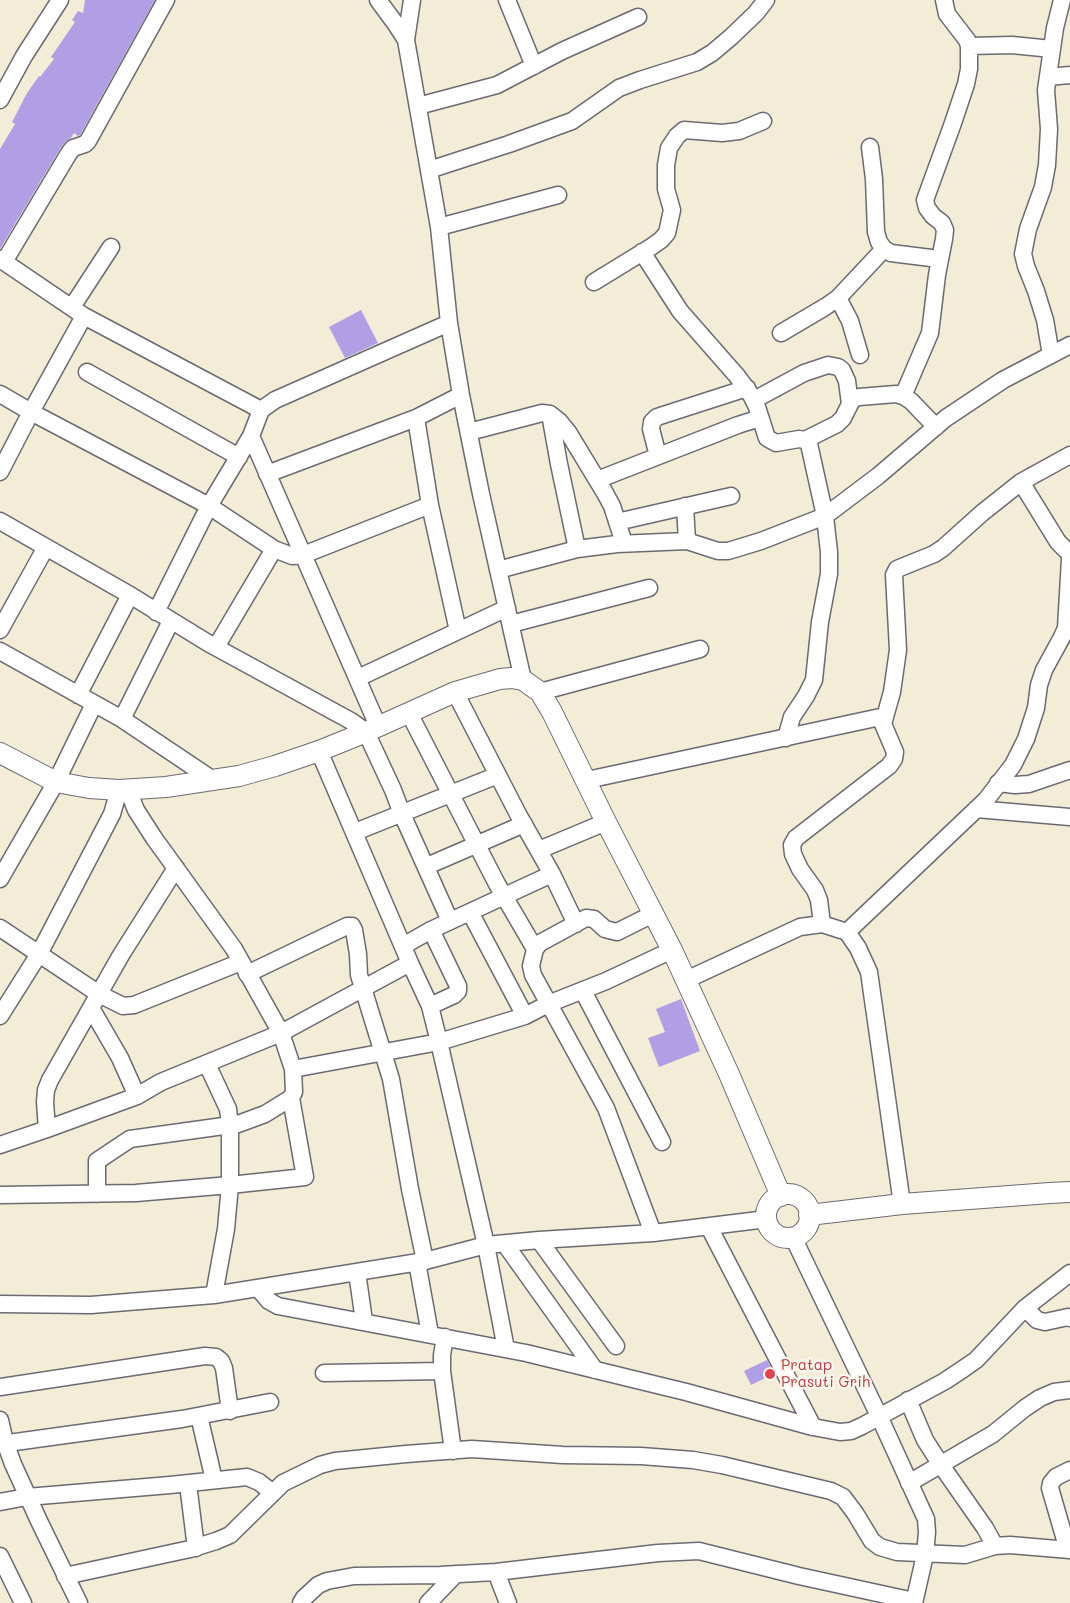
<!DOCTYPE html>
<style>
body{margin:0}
canvas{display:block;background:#f3edd7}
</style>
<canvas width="1070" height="1603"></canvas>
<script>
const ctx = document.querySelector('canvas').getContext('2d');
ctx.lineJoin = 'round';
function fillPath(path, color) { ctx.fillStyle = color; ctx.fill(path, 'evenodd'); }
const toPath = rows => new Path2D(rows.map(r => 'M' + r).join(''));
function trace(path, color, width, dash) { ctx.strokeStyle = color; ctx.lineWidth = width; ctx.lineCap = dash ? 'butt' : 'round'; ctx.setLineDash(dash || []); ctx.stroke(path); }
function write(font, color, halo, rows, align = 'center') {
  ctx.font = font + ' Mali,sans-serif'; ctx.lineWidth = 5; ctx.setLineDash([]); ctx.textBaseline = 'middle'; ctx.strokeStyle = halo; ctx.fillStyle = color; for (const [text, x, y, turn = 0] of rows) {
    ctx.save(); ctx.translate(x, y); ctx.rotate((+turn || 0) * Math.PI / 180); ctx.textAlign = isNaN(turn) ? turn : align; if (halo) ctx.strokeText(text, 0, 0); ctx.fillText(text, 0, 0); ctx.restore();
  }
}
const building = toPath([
 [85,0,155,0,80,135,78,136,74,133,71,138,66,141,61,147,0,249,0,149,15,124,12,122,27,93,39,76,40,77,54,59,51,57,75,22,72,20,78,11,83,13],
 [361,310,378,343,345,358,329,327],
 [681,999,700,1051,659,1067,648,1038,665,1032,656,1009],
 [767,1360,774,1374,751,1385,744,1371]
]);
const minor = toPath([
 [378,0,395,23,406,40],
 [412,0,406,40,439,227,449,323,461,395,481,494,523,680],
 [507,0,534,66],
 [969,46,1012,45,1052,49],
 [1048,77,1070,75],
 [0,100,24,56,60,0],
 [418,106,497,85,562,51,638,17],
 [870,147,874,179,876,232,879,242,884,249,891,253,939,259],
 [429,170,509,144,572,121,619,88,640,80,697,62,712,53,731,37,756,13,766,0],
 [439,227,558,195],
 [642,252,680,311,737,376,751,395,757,407,767,438,776,443,799,439,805,440,809,444,825,516,829,552,829,574,820,622,814,680,806,696,792,717,786,738],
 [0,259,84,316,261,410],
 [4,262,69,153,73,148,85,144,88,141,166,0],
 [594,282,651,247,661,240,667,233,672,210,666,189,666,165,669,148,677,136,684,130,722,133,739,131,763,121],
 [838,298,850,321,860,355],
 [72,307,111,247],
 [781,333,825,307,838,298,884,249],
 [1051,355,1045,320,1036,291,1026,266,1023,254,1028,229,1043,187,1047,165,1049,129,1046,90,1055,28,1062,0],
 [87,372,239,457],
 [0,394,31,412,209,506,274,549,292,556,303,555,430,505],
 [903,396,930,333,937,275,944,239,945,230,942,223,933,216,927,208,925,200,953,123,966,84,969,69,969,46,967,40,947,14,944,0],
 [754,400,804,373,828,365,838,367,842,370,847,381,850,404],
 [550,414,559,464,577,549],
 [416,418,430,505,458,631],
 [469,432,542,413,550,414,559,421,568,432,605,493,612,506,624,543],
 [251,436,378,726],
 [805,440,837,424,843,418,850,404,853,399,859,397,896,394,903,396,911,401,936,427],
 [658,456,651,429,652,422,657,417,747,388],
 [0,472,31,412,84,316],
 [267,474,416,418,461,395],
 [597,480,738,425,760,418],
 [1021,482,1058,542,1070,554],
 [685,506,687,541],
 [0,521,130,595,208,643,351,721,366,732,393,790,402,814,450,921],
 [617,522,731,496],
 [498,570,577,549,617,544,687,541,718,551,728,551,761,541,825,516,878,476,946,418,1003,380,1070,345],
 [156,612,209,506,251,436,261,410,275,400,449,323],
 [511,624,649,588],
 [0,630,46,547],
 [216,647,274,549],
 [0,651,122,719,213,780],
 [358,678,507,608],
 [455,692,519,816,552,874,576,924],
 [540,692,700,649],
 [78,695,130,595],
 [409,713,497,884,535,949],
 [122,719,171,621],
 [587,780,885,716],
 [998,783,1015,785,1029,784,1070,770],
 [976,809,1070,817],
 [355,832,498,775],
 [539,850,606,822],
 [427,866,524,824],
 [0,879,56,782,94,704],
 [470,912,525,1016],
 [822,924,819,900,815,890,800,869,793,854,792,845,796,838,889,766,894,759,895,752,883,724,892,692,898,650,894,575,897,569,934,554,943,548,982,513,1021,482,1070,455],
 [0,928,99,994,123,1006,134,1005,241,962],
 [847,932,986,800,1013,765,1026,739,1036,708,1039,685,1044,670,1062,637,1066,628,1070,559],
 [403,946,431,930,552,874],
 [410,963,430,1006,439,1042,486,1245,506,1349],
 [247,974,347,926,352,926,354,930,358,954,359,975,391,1079,410,1189,425,1261],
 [686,980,800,927,822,924,847,932,858,948,869,972,902,1204],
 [583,991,662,1142],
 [430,1006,454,995,458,991,458,986,431,930],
 [91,1008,120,1058,137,1096],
 [0,1016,39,954,112,814,119,790],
 [207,1064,228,1109,230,1125,230,1185,226,1229,214,1295],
 [293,1069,439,1042,525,1016,548,1004,606,981,672,950],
 [47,1129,45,1102,46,1090,50,1080,121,955,176,868],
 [0,1145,47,1129,137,1096,161,1082,281,1033,410,963,319,751],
 [97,1194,97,1161,130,1139,238,1124,265,1114,291,1098,294,1092,293,1069,281,1033,234,949,154,838,136,810,128,790],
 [0,1195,136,1193,230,1185,305,1177,291,1098],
 [709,1227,813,1427],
 [653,1233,606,1108,533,975,531,966,535,949,540,943,586,918,594,919,605,929,617,932,653,914],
 [793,1237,879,1416,926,1519,927,1532,925,1555,914,1603],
 [539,1240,616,1346],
 [505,1244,595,1370],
 [417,1262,430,1334],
 [357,1272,364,1321],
 [258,1288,269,1301,278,1306,526,1353,686,1392,813,1427,840,1432,851,1431,862,1426,945,1381,963,1369,976,1360,1025,1308,1070,1273],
 [0,1304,91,1305,214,1295,425,1261,486,1245,539,1240,653,1233,767,1219],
 [1025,1308,1037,1320,1045,1322,1068,1317,1070,1318],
 [445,1337,442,1355,442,1371,453,1451],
 [324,1373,442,1371],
 [0,1387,205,1356,216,1357,221,1361,224,1368,230,1411],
 [908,1400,925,1440,941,1465,985,1528,995,1546],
 [199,1416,214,1480],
 [0,1420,5,1442,13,1464,39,1521,79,1603],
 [0,1444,182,1419,270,1402],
 [909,1483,993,1434,1025,1408,1040,1398,1054,1392,1070,1390],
 [188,1484,196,1548],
 [0,1502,27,1497,170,1485,247,1477,259,1482,273,1493],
 [1068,1550,1050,1488,1051,1483,1056,1477,1070,1470],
 [0,1556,23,1603],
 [496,1572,508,1603],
 [65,1576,190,1549,216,1541,230,1535,283,1483,320,1465,335,1461,406,1454,472,1449,563,1455,641,1456,693,1460,722,1465,831,1491,843,1497,855,1513,872,1541,880,1547,897,1552,965,1555,995,1546,1010,1545,1070,1550],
 [301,1603,304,1598,318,1585,327,1581,354,1576,440,1575,496,1572,658,1553,699,1551,799,1576,914,1601],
 [428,1603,456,1574]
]);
const major = toPath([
 [0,753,56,782,89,788,119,790,166,787,239,776,275,766,319,751,366,732,455,692,500,679,511,678,523,680,540,692,552,712,606,822,672,950,729,1074,781,1196],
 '766 1216a22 22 0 1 1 44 0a22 22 0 1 1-44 0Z',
 [809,1215,902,1204,1050,1193,1070,1192]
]);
const markers = [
 [770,1374,6,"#e0444e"]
];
const healthNames = [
 ["Pratap",781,1365],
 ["Prasuti Grih",781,1382]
];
fillPath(building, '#b09fe5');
trace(minor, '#6b6972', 19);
trace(major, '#6b6972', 22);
trace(minor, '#fff', 16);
trace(major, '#fff', 20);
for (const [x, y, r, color] of markers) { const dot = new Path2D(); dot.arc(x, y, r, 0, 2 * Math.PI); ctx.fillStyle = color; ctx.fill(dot); trace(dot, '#fbf7ec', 2); }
write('15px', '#be3a42', '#fbf7ec', healthNames, 'left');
</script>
